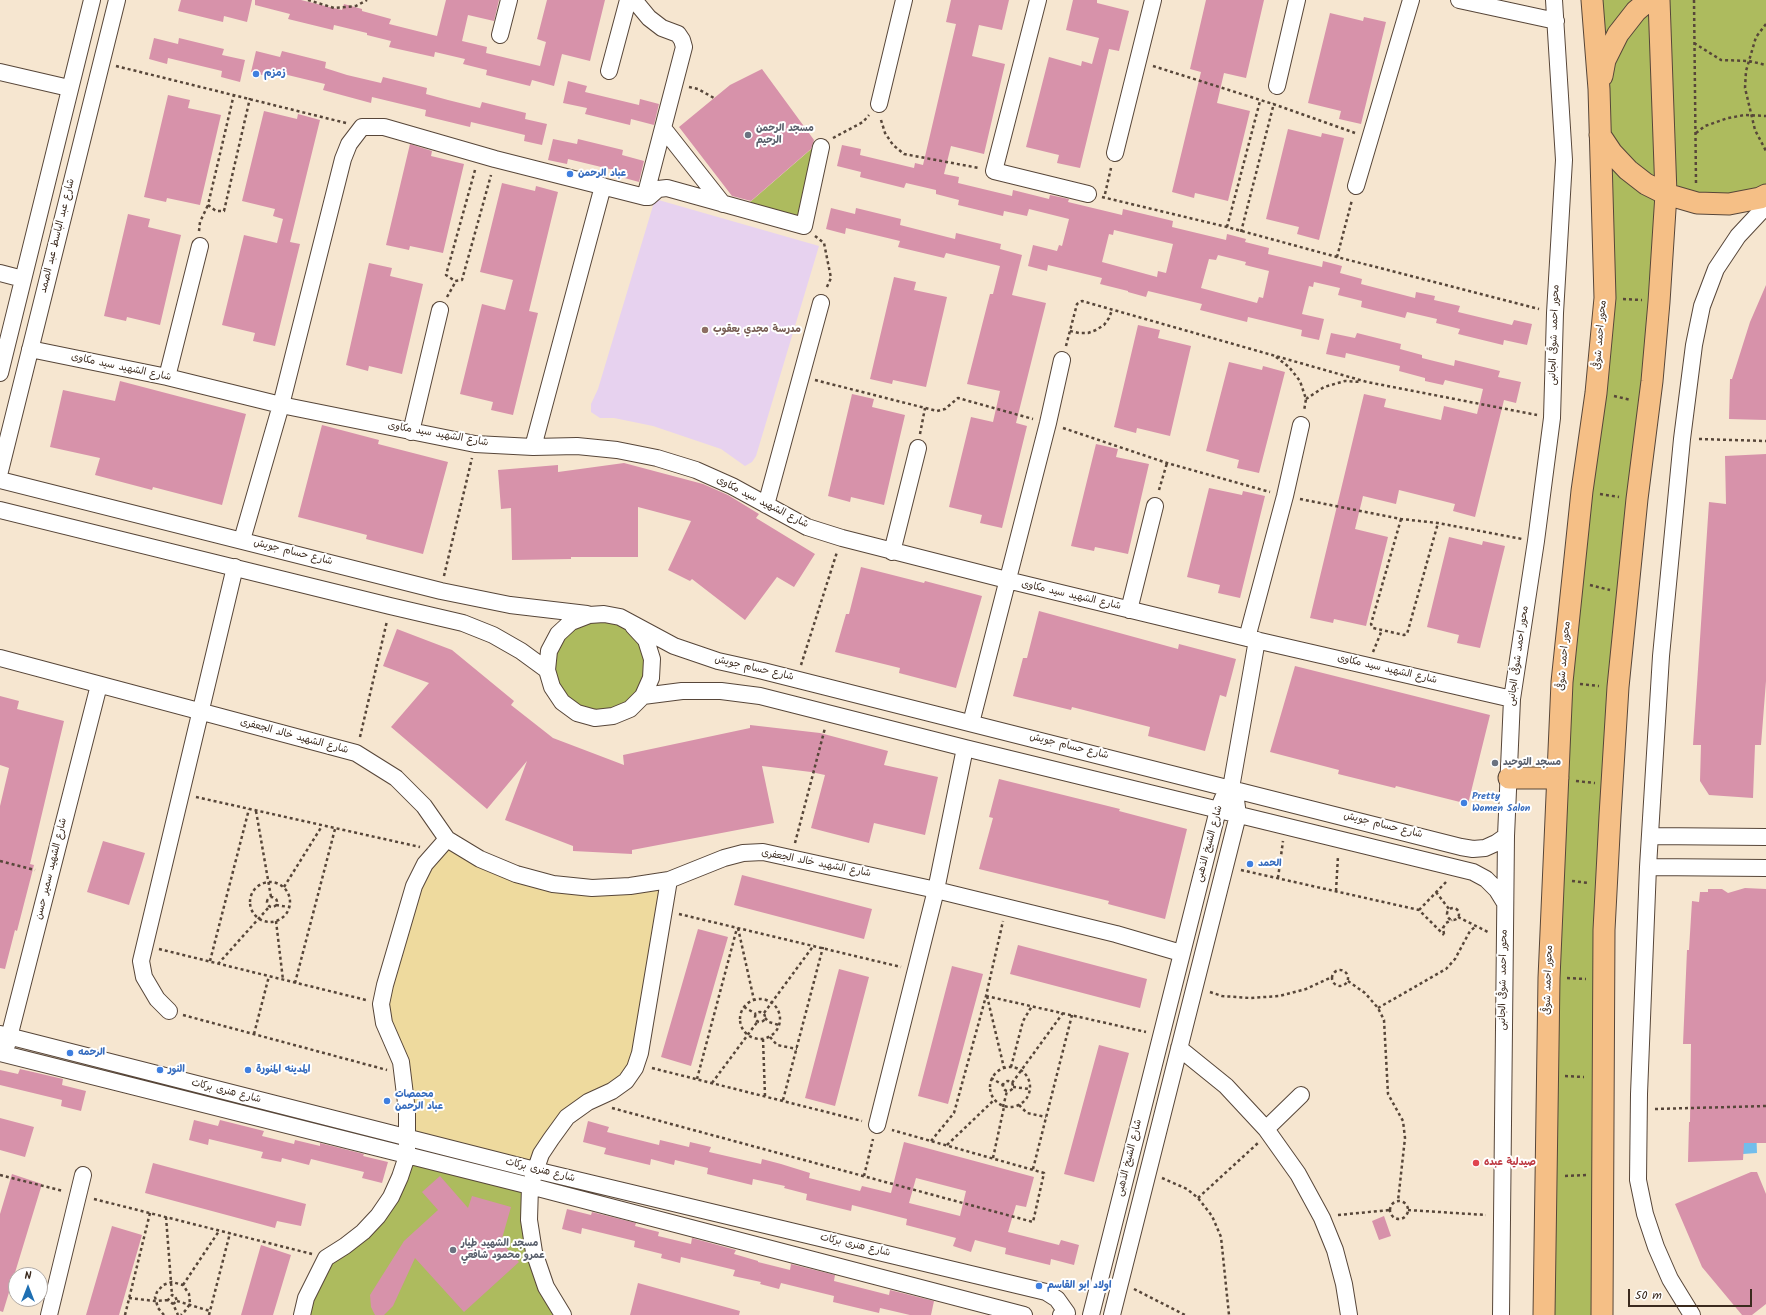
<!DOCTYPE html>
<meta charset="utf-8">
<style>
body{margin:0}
#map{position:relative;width:1766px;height:1315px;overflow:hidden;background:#f6e6d0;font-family:Kalam,sans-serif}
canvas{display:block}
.north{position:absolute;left:8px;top:1267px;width:40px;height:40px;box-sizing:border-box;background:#fff;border:1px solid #b1aaa5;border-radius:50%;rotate:0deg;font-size:11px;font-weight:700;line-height:16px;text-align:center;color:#3b2a1e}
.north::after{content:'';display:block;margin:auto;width:14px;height:18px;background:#1f6fb2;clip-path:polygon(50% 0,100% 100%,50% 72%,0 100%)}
.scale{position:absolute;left:1628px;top:1289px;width:124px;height:18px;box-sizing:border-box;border:2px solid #3b2a1e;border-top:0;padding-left:5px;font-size:12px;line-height:14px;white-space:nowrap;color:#3b2a1e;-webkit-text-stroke:3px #fff;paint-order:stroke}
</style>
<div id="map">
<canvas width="1766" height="1315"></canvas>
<div class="north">N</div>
<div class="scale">50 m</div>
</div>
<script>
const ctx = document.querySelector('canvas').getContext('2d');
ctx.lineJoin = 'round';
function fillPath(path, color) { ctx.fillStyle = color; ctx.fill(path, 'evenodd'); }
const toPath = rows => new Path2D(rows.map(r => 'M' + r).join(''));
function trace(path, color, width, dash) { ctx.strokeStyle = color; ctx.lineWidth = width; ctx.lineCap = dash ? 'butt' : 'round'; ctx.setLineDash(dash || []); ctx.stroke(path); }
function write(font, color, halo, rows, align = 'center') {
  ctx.font = font + ' Kalam,"Playpen Sans Arabic",sans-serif'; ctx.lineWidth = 4; ctx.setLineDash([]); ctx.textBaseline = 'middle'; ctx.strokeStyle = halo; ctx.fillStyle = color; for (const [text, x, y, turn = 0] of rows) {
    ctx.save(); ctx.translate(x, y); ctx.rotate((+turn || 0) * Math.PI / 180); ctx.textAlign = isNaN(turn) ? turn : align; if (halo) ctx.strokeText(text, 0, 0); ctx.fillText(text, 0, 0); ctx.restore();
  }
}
const built = toPath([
 [655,199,819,246,756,456,752,462,745,466,721,449,653,426,614,418,600,418,591,412,591,404,598,389]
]);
const green = toPath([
 [1592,0,1766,0,1766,195,1666,194,1621,653,1602,1315,1544,1315,1558,778,1596,393],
 [817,144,804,226,742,209],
 [589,615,633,626,651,678,613,716,562,702,549,651],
 [407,1156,530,1186,529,1220,563,1315,302,1315,326,1258,363,1232]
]);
const sand = toPath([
 [447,839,553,884,669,880,635,1068,588,1102,535,1170,408,1138,407,1111,384,1023,414,886]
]);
const water = toPath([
 [1756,1125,1757,1153,1743,1154,1742,1126]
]);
const building = toPath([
 [181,0,252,0,247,22,224,16,223,22,178,11],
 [255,0,301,0,342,10,344,4,362,9,362,11,391,19,389,24,437,36,446,0,499,0,494,21,468,15,462,41,487,47,486,53,540,66,546,42,537,39,547,0,605,0,590,61,562,54,554,86,532,80,530,86,486,75,487,70,463,64,465,59,435,52,434,57,389,47,391,41,367,35,367,33,334,25,333,30,288,19,290,14,255,5],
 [951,0,1009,0,1002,30,979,25,972,56,1005,64,984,154,951,146,944,174,959,177,958,183,1012,196,1013,190,1049,199,1050,195,1069,199,1068,202,1122,215,1123,209,1173,221,1172,227,1226,240,1227,234,1246,239,1245,242,1269,248,1268,254,1322,267,1323,261,1342,266,1340,273,1362,279,1361,284,1415,298,1416,292,1435,296,1434,300,1460,306,1458,312,1512,325,1514,320,1532,324,1527,345,1504,340,1503,345,1458,334,1460,329,1436,323,1437,319,1407,312,1405,318,1361,307,1362,301,1338,295,1340,288,1314,282,1313,287,1309,286,1302,314,1324,319,1319,340,1301,336,1302,330,1248,317,1247,322,1200,310,1202,304,1148,291,1146,297,1128,292,1128,291,1100,284,1102,278,1048,265,1047,271,1028,266,1033,245,1057,251,1059,245,1062,246,1069,219,1029,209,1027,216,1004,211,1003,216,958,205,959,200,936,194,936,190,906,183,904,188,860,177,861,172,837,166,842,145,861,149,860,155,914,168,915,163,923,165,956,24,946,22],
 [1114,230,1173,244,1166,273,1158,271,1157,277,1102,262,1109,234,1113,235],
 [1218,255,1246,262,1245,265,1269,271,1263,298,1259,297,1257,303,1201,288,1209,259,1216,260],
 [1073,0,1097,0,1097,3,1129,11,1119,51,1109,49,1080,168,1057,163,1059,155,1026,147,1049,57,1081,66,1082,61,1092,64,1099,38,1066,30],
 [1206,0,1264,0,1246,78,1224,73,1217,103,1250,111,1228,201,1195,193,1194,198,1172,192,1201,72,1190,69],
 [1330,13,1363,21,1364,17,1386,22,1361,124,1339,119,1341,111,1308,103],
 [154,38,178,44,179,38,224,49,222,55,245,60,240,82,221,77,222,71,168,58,167,64,149,59],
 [256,51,280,57,282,51,326,62,325,68,347,75,381,83,383,77,427,88,426,94,448,100,480,108,482,102,526,113,525,119,547,124,542,145,524,141,525,135,471,122,470,127,425,116,426,110,372,97,371,103,323,90,325,84,271,71,270,77,251,72],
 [762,69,814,140,811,149,751,201,732,196,679,127,730,85],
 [568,81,587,86,585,92,639,105,640,99,659,104,654,125,631,119,630,125,585,114,587,108,563,103],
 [168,95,190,100,188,108,221,115,200,205,167,198,166,202,144,197],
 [264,111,297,119,298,114,320,120,290,242,300,244,275,346,253,341,255,333,222,325,244,235,277,243,283,219,273,216,275,209,242,201],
 [1288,129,1321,137,1322,133,1344,138,1319,240,1297,234,1299,227,1266,219],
 [553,139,577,144,578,139,623,150,622,155,644,161,639,182,621,177,622,172,568,159,567,164,548,160],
 [410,144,432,151,431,156,464,164,443,253,410,246,409,250,386,245],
 [502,183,535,191,536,186,558,192,529,311,538,313,513,415,491,410,493,402,460,394,482,304,505,310,513,280,480,272],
 [831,208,855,214,856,208,901,219,900,225,955,239,956,233,1001,244,1000,249,1022,255,1012,295,1046,303,1016,423,1027,426,1002,528,980,523,982,515,949,507,971,417,993,422,1000,391,967,384,990,294,993,294,1000,266,946,253,944,258,898,247,900,241,846,228,845,234,826,229],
 [128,214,150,219,148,227,181,235,160,325,127,317,126,321,104,316],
 [369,263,392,268,390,276,423,284,402,374,369,366,368,371,346,365],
 [894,277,916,282,914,290,947,297,926,387,893,380,892,384,870,379],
 [1766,285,1766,420,1729,419,1730,379,1732,379,1750,322],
 [1138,325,1160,330,1158,338,1191,346,1170,436,1137,428,1136,433,1114,427],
 [1331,333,1355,338,1357,333,1401,344,1400,349,1422,355,1422,358,1454,366,1455,360,1500,371,1498,377,1521,382,1516,403,1504,400,1475,517,1453,511,1455,504,1399,490,1396,504,1363,496,1355,529,1388,537,1366,626,1334,619,1333,623,1310,618,1364,394,1386,399,1384,407,1441,420,1444,406,1477,414,1483,389,1445,380,1443,385,1425,381,1425,378,1399,371,1400,366,1346,353,1345,358,1326,354],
 [1229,362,1262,370,1263,366,1285,372,1259,473,1237,468,1239,460,1206,451],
 [120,381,246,414,222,505,153,487,152,490,95,475,100,458,50,447,63,390,115,401],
 [852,394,874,399,872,407,905,415,884,505,851,497,850,502,828,496],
 [322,425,379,440,378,444,448,462,423,554,366,539,367,535,298,517],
 [1096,444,1118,449,1116,457,1149,464,1128,554,1095,547,1094,551,1071,546],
 [1766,454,1766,681,1761,745,1755,745,1753,798,1709,795,1700,781,1701,745,1693,745,1709,502,1726,504,1725,456],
 [624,463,703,484,728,495,759,514,756,518,815,554,794,587,777,577,745,620,692,579,690,581,668,570,691,521,638,507,638,557,571,557,571,559,512,560,511,508,501,509,498,470,558,465,558,472],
 [1209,488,1242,495,1243,491,1265,496,1240,598,1218,593,1220,585,1187,577],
 [1449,537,1482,545,1483,541,1505,546,1480,648,1457,643,1459,635,1427,627],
 [861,567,924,583,925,581,982,596,956,688,899,673,900,668,835,652,846,614,849,614],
 [1039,611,1178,649,1179,644,1236,659,1226,697,1220,695,1205,751,1148,736,1150,727,1072,707,1071,710,1013,696,1023,658,1027,658],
 [397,629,452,650,514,701,511,705,553,738,624,765,623,755,750,728,750,725,820,733,888,751,884,765,938,777,925,835,874,823,869,843,811,828,825,775,811,772,762,766,774,823,632,850,632,854,573,851,573,846,505,820,527,761,487,809,391,727,429,683,383,666],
 [1295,666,1490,715,1468,804,1396,786,1395,788,1338,774,1339,770,1270,752],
 [0,696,19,701,17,709,64,721,30,864,34,865,17,931,15,930,5,969,0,968,0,806,9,768,0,765],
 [999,779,1120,809,1119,811,1187,829,1165,919,1108,904,1109,901,979,869,993,818,989,817],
 [103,841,145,853,129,905,87,892],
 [742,875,872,909,864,939,734,905],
 [1745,888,1766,889,1766,1143,1744,1143,1743,1160,1688,1162,1689,1122,1690,1122,1691,1044,1683,1044,1687,950,1689,950,1692,901,1699,902,1700,892,1708,892,1708,889,1722,889,1728,893],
 [698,929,728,937,691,1066,661,1057],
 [1018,945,1147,979,1140,1008,1010,974],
 [952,966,983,974,948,1104,918,1096],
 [839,969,869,977,835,1106,805,1098],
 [1099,1045,1129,1053,1094,1182,1064,1174],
 [20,1069,63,1079,62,1085,86,1091,81,1111,61,1106,62,1100,0,1085,0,1070,18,1074],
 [0,1118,34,1127,25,1157,0,1150],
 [194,1120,218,1126,220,1120,264,1131,262,1136,294,1144,295,1140,320,1146,320,1143,364,1154,363,1156,388,1162,382,1183,362,1178,364,1172,311,1159,309,1165,282,1158,281,1162,261,1158,263,1152,209,1139,208,1145,189,1140],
 [588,1121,609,1127,607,1132,659,1145,660,1140,689,1147,690,1142,711,1147,709,1152,761,1164,762,1159,781,1164,810,1173,809,1178,860,1191,862,1186,891,1193,904,1142,1034,1177,1026,1207,1016,1205,1008,1232,1059,1245,1061,1240,1079,1245,1074,1265,1051,1259,1050,1265,1005,1254,1006,1248,975,1240,971,1252,953,1246,956,1238,906,1225,907,1219,852,1205,851,1211,806,1200,807,1194,784,1188,785,1186,753,1179,752,1185,707,1174,708,1168,675,1160,674,1165,651,1159,650,1165,604,1154,606,1148,583,1142],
 [916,1178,966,1191,960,1216,909,1203],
 [153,1163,306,1204,301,1226,277,1221,275,1228,145,1193],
 [1751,1172,1757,1172,1766,1194,1766,1304,1752,1315,1742,1315,1702,1267,1675,1204],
 [12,1174,42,1184,3,1312,0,1311,0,1214],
 [440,1176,468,1208,472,1196,511,1207,501,1242,519,1262,464,1312,415,1258,393,1306,384,1315,375,1315,371,1307,370,1295,404,1241,438,1210,422,1192],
 [567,1209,591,1215,592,1212,636,1223,635,1226,659,1232,658,1236,691,1244,692,1238,736,1250,734,1254,758,1261,758,1262,790,1270,791,1264,835,1275,834,1281,889,1295,890,1290,934,1301,931,1315,910,1315,880,1308,879,1313,833,1302,834,1296,781,1283,779,1289,760,1284,761,1282,733,1276,735,1270,681,1257,680,1263,661,1258,662,1254,634,1247,635,1241,582,1228,581,1234,562,1229],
 [1384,1216,1391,1236,1379,1240,1372,1221],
 [112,1226,142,1235,119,1315,86,1315],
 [261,1245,291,1255,273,1315,241,1315],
 [638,1283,740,1311,739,1315,630,1315]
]);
const path = toPath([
 [308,0,334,8,356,6,367,0],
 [1694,0,1696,183],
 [1766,24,1756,37,1746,71,1745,88,1755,130,1766,151],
 [1694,43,1721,60,1749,61,1766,65],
 [116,66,346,123],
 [1153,66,1273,104,1355,133],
 [689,87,698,89,714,98],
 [234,94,208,205,216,211,224,211,250,98],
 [881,120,885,133,893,145,904,154,979,168],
 [1696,133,1705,126,1728,118,1745,115,1766,116],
 [833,138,863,122,869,115],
 [475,170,446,275,455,281,462,280,491,175],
 [1105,194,1111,168],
 [1102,197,1227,227,1337,257,1539,309],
 [1227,227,1260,101],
 [199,231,200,222,208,205],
 [1241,232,1274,103],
 [815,236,824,243,831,278,826,289],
 [1337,257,1352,200],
 [447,297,456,281],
 [1623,299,1642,300],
 [1070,331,1079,333,1088,333,1096,330,1104,325,1109,318,1112,310],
 [1066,346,1077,304,1082,301,1367,382,1537,415],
 [1276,357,1289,367,1300,381,1306,399,1304,411],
 [815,380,937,411,945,409,958,398,1033,419],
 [1614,396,1631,400],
 [1306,399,1324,387,1345,381,1361,382],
 [1063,428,1167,463,1270,492],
 [920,434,925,408],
 [1699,439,1766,441],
 [1159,490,1167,463],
 [1600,494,1619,497],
 [1300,499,1401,519,1438,523,1522,539],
 [1401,519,1371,624,1373,628,1404,635,1407,634,1438,523],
 [444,576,472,458],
 [1590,585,1610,590],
 [1373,652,1382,630],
 [801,665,837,552],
 [1580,684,1599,686],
 [360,737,387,621],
 [1576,781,1595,783],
 [196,797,420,847],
 [256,811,271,897],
 [795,843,825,728],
 [0,861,35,870],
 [1241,870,1419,910,1444,935],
 [1278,878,1283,841],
 [1572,881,1589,883],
 '250 902a20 20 0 1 1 40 0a20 20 0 1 1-40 0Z',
 [284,887,322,826],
 [1336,891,1338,856],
 [1436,892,1449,909],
 '267 902a5 5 0 1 1 10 0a5 5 0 1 1-10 0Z',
 [276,905,289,907],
 '1447 914a6 6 0 1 1 12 0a6 6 0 1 1-12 0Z',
 [1419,910,1446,882],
 [679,914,901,967],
 [1458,917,1490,933],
 [276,921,283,980],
 [738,928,754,1000],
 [1444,934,1443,928,1446,923,1452,920],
 [159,949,366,1000],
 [210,961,249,809],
 [218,964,269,907],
 '1332 978a8 8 0 1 1 16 0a8 8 0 1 1-16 0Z',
 [1567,978,1586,979],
 [1348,981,1365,993,1378,1008,1384,1020,1388,1094,1403,1121,1405,1138,1398,1201],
 [295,983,335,829],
 [1210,992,1222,996,1250,998,1279,996,1306,989,1332,977],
 [986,996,1146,1032],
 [987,996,1004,1068],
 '740 1019a20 20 0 1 1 40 0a20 20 0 1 1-40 0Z',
 [744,1007,756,1014],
 [1378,1008,1446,969,1455,959,1470,931,1475,927],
 '755 1017a5 5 0 1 1 10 0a5 5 0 1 1-10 0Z',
 [764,1013,814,945],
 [183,1015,387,1070],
 [765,1018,769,1022,779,1025],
 [254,1034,269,976],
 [770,1037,777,1045,797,1049],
 [763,1039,765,1096],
 '990 1087a20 20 0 1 1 40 0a20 20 0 1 1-40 0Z',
 [1011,1067,1023,1021,1032,1006],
 [652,1068,862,1121],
 [1565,1076,1584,1077],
 [991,1078,1003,1085],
 [697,1079,737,928],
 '1003 1086a5 5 0 1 1 10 0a5 5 0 1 1-10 0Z',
 [712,1083,758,1021],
 [1012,1083,1063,1013],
 [1013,1087,1030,1089],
 [783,1100,823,947],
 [1019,1105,1027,1113,1046,1117],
 [1003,1107,1007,1091],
 [612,1108,1033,1222,1044,1173,892,1130],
 [1655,1109,1766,1106],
 [931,1141,954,1113,986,996,1003,921],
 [947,1145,994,1100],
 [993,1158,1004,1107],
 [1033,1169,1072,1015],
 [0,1175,63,1191],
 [864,1176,873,1139],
 [1565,1176,1586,1175],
 [1162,1178,1187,1189,1198,1198,1212,1216,1221,1237,1229,1315],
 [1198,1198,1258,1143],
 [94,1199,312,1254],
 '1390 1210a9 9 0 1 1 18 0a9 9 0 1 1-18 0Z',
 [1408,1210,1486,1215],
 [1338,1215,1390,1210],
 [166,1217,172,1295],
 [183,1285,219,1231],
 [1134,1289,1185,1315],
 [129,1298,155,1301,168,1300],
 [177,1301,210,1311],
 [173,1304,177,1301,175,1296,172,1295,168,1300,173,1304,178,1315],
 [125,1315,150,1213],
 [164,1315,158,1308,155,1297,157,1292,163,1285,172,1282,183,1285,189,1294,190,1304,185,1311,181,1315],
 [209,1315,230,1233]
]);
const minor = toPath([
 [634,0,649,18,662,28,678,34,682,40,684,47,645,197],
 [1038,0,994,171,1088,194],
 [1459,0,1556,21],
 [500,35,509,0],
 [609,71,628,0],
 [0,72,69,88],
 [1277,86,1297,0],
 [879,104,904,0],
 [663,128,723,204],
 [1115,153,1153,0],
 [1356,186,1411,0],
 [0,273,23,279],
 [30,349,167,377,281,405,475,444,533,447,577,446,617,450,657,458,696,470,732,486,807,527,842,538,1007,580,1247,638,1512,699],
 [0,373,92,0],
 [167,377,200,246],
 [411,432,440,310],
 [533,447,603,186],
 [0,471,117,0],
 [0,480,441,591,510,605,587,614],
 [766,505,821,303],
 [0,510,390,606,463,623,493,635,521,651,547,670],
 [242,540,281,405,343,159,349,144,362,127,384,127,495,159,645,197,649,197,658,189,667,188,804,226,821,147],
 [892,552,918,448],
 [1129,610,1155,506],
 [633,626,646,640,652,659,651,678,643,696,630,709,613,716,595,718,577,713,562,702,552,687,547,670,549,651,558,634,571,622,589,615,604,614,620,617,674,646,718,661,763,671,1461,847,1473,849,1485,848,1496,843,1506,836],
 [1247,638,1285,496,1301,425],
 [0,658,356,753,396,778,424,806,447,839,480,859,516,874,553,884,592,888,630,886,669,880,724,858,743,853,763,852,936,890,1116,934,1181,953],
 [643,696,682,691,721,691,760,696,965,748,1473,872,1486,879,1497,890,1505,903],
 [971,723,1048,423,1062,360],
 [1650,836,1766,837],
 [1648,867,1766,868],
 [169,1011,157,999,144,977,141,961,235,567],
 [0,1034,535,1170,1046,1292,1057,1299,1067,1313,1061,1315],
 [7,1045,99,685],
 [1179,1048,1226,1086,1266,1129,1298,1174,1322,1218,1335,1250,1344,1284,1349,1315],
 [0,1053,530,1186,1024,1315],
 [877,1125,936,890,965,748],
 [1266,1129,1301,1095],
 [49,1315,83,1175],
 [302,1315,306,1298,326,1258,345,1246,363,1232,378,1216,391,1197,400,1177,407,1156,407,1111,401,1062,384,1023,381,1004,385,985,414,886,425,864,447,839],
 [563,1315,546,1287,534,1252,529,1220,530,1186,541,1154,551,1139,567,1117,588,1102,612,1091,626,1081,635,1068,640,1053,669,880],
 [1091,1315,1218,810,1223,798,1231,788,1257,640],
 [1112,1315,1238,815,1236,800,1231,788],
 [1501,1315,1506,836,1512,699,1536,541,1552,418,1555,313,1564,160,1554,0],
 [1692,1315,1670,1279,1656,1247,1645,1214,1638,1180,1639,1094,1648,867,1661,656,1682,439,1694,345,1702,306,1716,269,1738,236,1766,206]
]);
const major = toPath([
 [1602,76,1605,60,1618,34,1636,11,1649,0],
 [1600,135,1612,153,1628,170,1646,184,1666,194,1697,203,1729,204,1760,198,1766,195],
 [1509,778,1558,778],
 [1544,1315,1549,978,1562,682,1582,491,1596,393,1605,298,1599,89,1592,0],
 [1602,1315,1604,930,1610,816,1618,687,1637,499,1652,381,1659,302,1666,194,1659,0]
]);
const markers = [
 [256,74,4,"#3f7fe0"],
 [748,135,4,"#6b7280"],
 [570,174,4,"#3f7fe0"],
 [705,330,4,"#8d6e63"],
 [1495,763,4,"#6b7280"],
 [1464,803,4,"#3f7fe0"],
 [1250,864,4,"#3f7fe0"],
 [70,1053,4,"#3f7fe0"],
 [160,1070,4,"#3f7fe0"],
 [248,1070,4,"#3f7fe0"],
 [387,1101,4,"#3f7fe0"],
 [1476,1163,4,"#e0444e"],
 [453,1250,4,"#6b7280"],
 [1039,1286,4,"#3f7fe0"]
];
const shopNames = [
 ["زمزم",264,74],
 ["عباد الرحمن",578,174],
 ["Pretty",1472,797],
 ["Women Salon",1472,809],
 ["الحمد",1258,864],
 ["الرحمه",78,1053],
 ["النور",168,1070],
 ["المدينه المنورة",256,1070],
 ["محمصات",395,1095],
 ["عباد الرحمن",395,1107],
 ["اولاد ابو القاسم",1047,1286]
];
const worshipNames = [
 ["مسجد الرحمن",756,129],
 ["الرحيم",756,141],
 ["مسجد التوحيد",1503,763],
 ["مسجد الشهيد طيار",461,1244],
 ["عمرو محمود شافعي",461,1256]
];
const streetNames = [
 ["شارع عبد الباسط عبد الصمد",58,236,-76],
 ["محور احمد شوقى الجانبى",1555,335,-88],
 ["محور احمد شوقى",1601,335,-85],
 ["شارع الشهيد سيد مكاوى",121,368,12],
 ["شارع الشهيد سيد مكاوى",438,435,10],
 ["شارع الشهيد سيد مكاوى",762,503,27],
 ["شارع حسام جويش",293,553,14],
 ["شارع الشهيد سيد مكاوى",1071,596,13],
 ["محور احمد شوقى الجانبى",1519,656,-82],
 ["محور احمد شوقى",1565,656,-85],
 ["شارع حسام جويش",754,669,13],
 ["شارع الشهيد سيد مكاوى",1387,670,13],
 ["شارع الشهيد خالد الجعفرى",294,737,15],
 ["شارع حسام جويش",1069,747,14],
 ["شارع حسام جويش",1383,826,14],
 ["شارع الشيخ الذهبى",1210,844,-75],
 ["شارع الشهيد خالد الجعفرى",816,864,11],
 ["شارع الشهيد سمير حسن",52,869,-76],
 ["محور احمد شوقى الجانبى",1504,980,-89],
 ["محور احمد شوقى",1549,980,-88],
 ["شارع هنرى بركات",226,1092,14],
 ["شارع الشيخ الذهبى",1130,1158,-76],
 ["شارع هنرى بركات",540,1171,14],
 ["شارع هنرى بركات",855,1246,13]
];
const educationNames = [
 ["مدرسة مجدي يعقوب",713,330]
];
const healthNames = [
 ["صيدلية عبده",1484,1163]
];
fillPath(built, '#e7d2ef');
fillPath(green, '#adbb5e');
fillPath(sand, '#eeda9e');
fillPath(water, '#72bdeb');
fillPath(building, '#d792aa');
trace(minor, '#574639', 18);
trace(major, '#574639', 23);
trace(path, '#574639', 2.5, [3, 3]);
trace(minor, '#fff', 16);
trace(major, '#f5bf86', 21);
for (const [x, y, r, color] of markers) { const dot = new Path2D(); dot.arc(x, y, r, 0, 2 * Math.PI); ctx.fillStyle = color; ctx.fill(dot); trace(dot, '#fff', 1.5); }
write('bold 10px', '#366cbe', '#fff', shopNames, 'left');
write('bold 10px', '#5b616d', '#fff', worshipNames, 'left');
write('10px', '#3b2a1e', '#fff', streetNames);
write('bold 10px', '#785e54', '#fff', educationNames, 'left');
write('bold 10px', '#be3a42', '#fff', healthNames, 'left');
</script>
